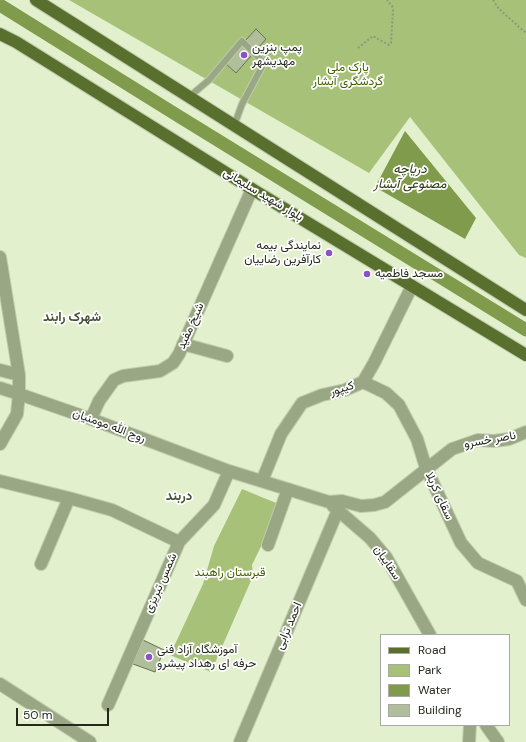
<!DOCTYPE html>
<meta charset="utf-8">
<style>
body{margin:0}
#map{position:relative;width:526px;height:742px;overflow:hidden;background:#e2f0cd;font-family:"DM Sans",sans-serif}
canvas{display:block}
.legend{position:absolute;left:380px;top:634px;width:130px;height:92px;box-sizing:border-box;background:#fff;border:1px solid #a7a9a4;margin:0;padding:5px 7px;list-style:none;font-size:12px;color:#24291c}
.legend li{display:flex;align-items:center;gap:8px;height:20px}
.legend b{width:20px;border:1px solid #a7a9a4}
.scale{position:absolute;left:16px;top:708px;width:93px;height:18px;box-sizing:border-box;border:2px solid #24291c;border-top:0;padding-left:5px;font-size:12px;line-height:14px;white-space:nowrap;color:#24291c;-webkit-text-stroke:3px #fff;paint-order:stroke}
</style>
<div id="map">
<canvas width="526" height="742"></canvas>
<ul class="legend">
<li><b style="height:5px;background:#596f2d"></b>Road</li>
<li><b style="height:11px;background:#a7c278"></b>Park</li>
<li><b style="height:11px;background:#809b4b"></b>Water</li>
<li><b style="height:11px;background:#b0be9c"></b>Building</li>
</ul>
<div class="scale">50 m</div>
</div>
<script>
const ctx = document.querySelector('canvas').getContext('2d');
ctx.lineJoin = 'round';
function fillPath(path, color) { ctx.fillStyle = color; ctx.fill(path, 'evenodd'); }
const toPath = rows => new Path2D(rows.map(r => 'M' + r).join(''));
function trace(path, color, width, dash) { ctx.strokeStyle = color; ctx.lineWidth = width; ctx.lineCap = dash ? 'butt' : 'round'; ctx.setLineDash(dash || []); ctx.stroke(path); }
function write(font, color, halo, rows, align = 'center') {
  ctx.font = font + ' "DM Sans",Vazirmatn,sans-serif'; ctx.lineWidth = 3.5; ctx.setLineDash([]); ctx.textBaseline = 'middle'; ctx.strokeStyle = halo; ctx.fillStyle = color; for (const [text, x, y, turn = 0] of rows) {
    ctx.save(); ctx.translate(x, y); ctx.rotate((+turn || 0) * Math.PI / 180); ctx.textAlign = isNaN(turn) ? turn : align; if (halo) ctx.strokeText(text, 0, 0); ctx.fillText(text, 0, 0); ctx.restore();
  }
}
const green = toPath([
 [69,0,526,0,526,258,519,255,410,117,369,173],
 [242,489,281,505,252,565,253,576,211,672,170,655,203,584,214,546]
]);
const water = toPath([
 [405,131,476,218,465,239,375,187]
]);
const canal = toPath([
 [0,5,180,117,526,330]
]);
const building = toPath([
 [256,29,266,39,236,73,225,63,256,29],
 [143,640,164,650,155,672,133,664,143,640]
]);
const path = toPath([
 [493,0,499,9,526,33],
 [358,48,373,36,389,45,391,43,393,10,392,6,387,0]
]);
const lane = toPath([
 [189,97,209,80,242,41,264,63,242,104,234,126]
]);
const street = toPath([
 [0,257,19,375,19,394,17,414,0,444],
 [183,344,227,356],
 [0,370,19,375],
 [363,382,386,393,399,405,417,439,426,468,461,543,478,563,517,581,526,600],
 [0,388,19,394,91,419,229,471,329,502,342,501,361,506,374,505,385,502,452,449,478,440,494,441,509,439,526,432],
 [91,419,99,401,114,380,123,376,160,371,173,363,179,354,252,189],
 [0,481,69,498],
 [262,481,281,434,302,403,322,395,345,390,363,382,374,363,412,286],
 [333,506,370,538,386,557,430,635],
 [268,545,288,489],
 [41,564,69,498,112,510,179,542],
 [0,684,90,742],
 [108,705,179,542,214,505,229,471],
 [486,725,498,742],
 [240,742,338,510],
 [469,742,470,725]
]);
const primary = toPath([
 [36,0,526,310],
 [0,34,16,42,252,189,526,355]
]);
const markers = [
 [244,55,4,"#8d50c6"],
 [329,253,4,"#8d50c6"],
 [367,274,4,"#8d50c6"],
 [149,657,4,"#8d50c6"]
];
const poiNames = [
 ["پمپ بنزین",252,48],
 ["مهدیشهر",252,62],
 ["نمایندگی بیمه",321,246,"right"],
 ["کارآفرین رضاییان",321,260,"right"],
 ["مسجد فاطمیه",375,274],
 ["آموزشگاه آزاد فنی",157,650],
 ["حرفه ای رهداد پیشرو",157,664]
];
const parkNames = [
 ["پارک ملی",348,68],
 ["گردشگری آبشار",348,82],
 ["قبرستان راهبند",230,573]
];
const streetNames = [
 ["بلوار شهید سلیمانی",263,195,31],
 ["شیخ مفید",191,326,-66],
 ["کیپور",342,389,-17],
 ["روح الله مومنیان",109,426,20],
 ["ناصر خسرو",490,440,-10],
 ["سقای کربلا",439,496,65],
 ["سقاییان",387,563,56],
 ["شمس تبریزی",161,583,-66],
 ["احمد ترابی",289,626,-67]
];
const waterNames = [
 ["دریاچه",410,170],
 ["مصنوعی آبشار",410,185]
];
const neighbourhoodNames = [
 ["شهرک رابند",72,318],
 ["دربند",179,497]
];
fillPath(green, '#a7c278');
fillPath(water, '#809b4b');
trace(canal, '#809b4b', 13);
fillPath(building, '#b0be9c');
trace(building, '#677354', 1);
trace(lane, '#c0ccad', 8);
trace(street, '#c0ccad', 14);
trace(primary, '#c0ccad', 14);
trace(path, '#8d977e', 2, [2, 2]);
trace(lane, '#9aa785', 6);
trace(street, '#9aa785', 12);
trace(primary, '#596f2d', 12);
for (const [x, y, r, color] of markers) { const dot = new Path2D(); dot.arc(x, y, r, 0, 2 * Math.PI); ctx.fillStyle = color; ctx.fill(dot); trace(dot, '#fff', 1.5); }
write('12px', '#24291c', '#fff', poiNames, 'left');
write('12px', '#476000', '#fff', parkNames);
write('12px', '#24291c', '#fff', streetNames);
write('italic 13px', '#2b3715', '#fff', waterNames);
write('bold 13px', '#465134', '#fff', neighbourhoodNames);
</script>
